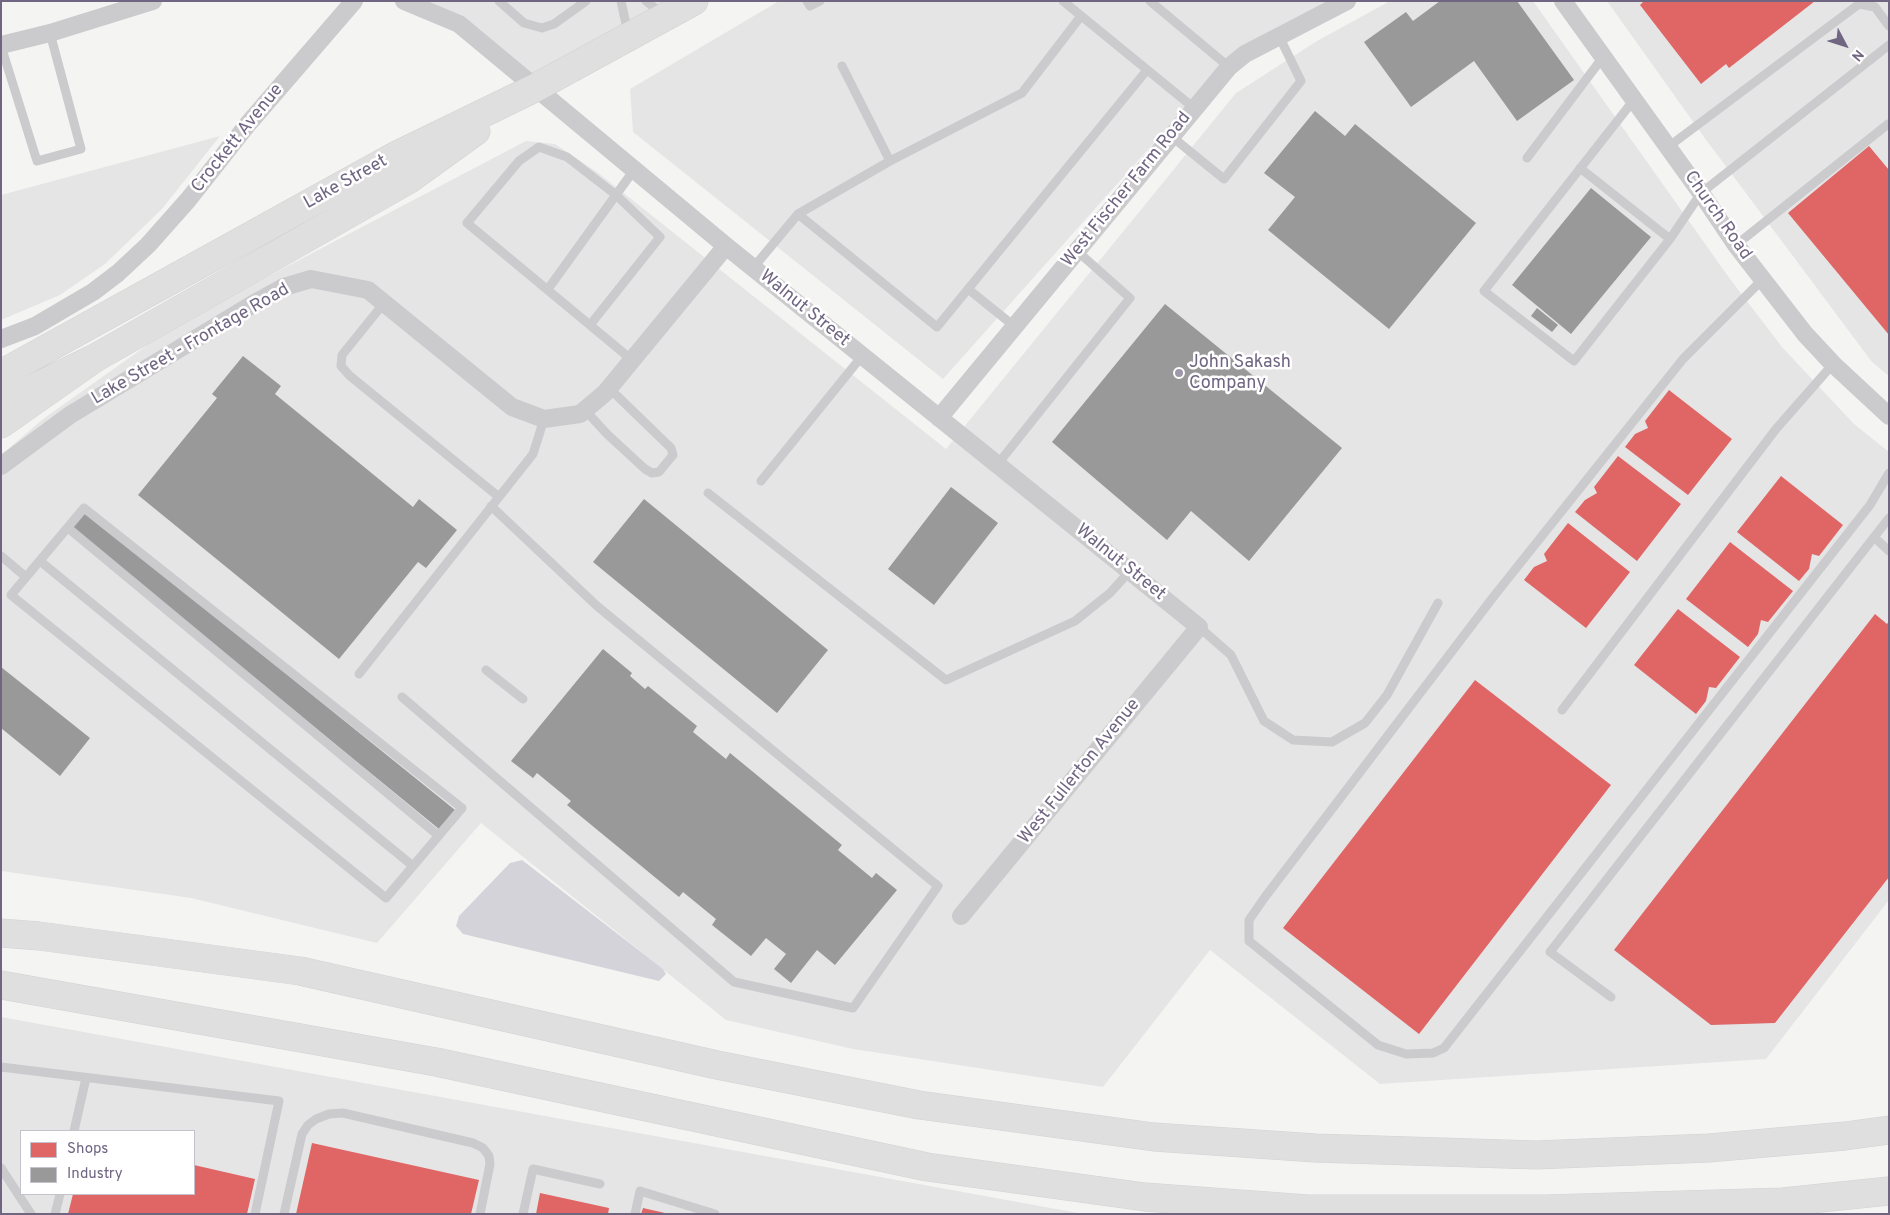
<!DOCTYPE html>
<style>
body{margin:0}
#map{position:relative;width:1890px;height:1215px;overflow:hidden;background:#f4f5f3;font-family:Overpass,sans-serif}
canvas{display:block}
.frame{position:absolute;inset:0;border:2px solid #706682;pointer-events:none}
.legend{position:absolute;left:20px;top:1130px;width:175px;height:65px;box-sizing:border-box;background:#fff;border:1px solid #c6c2cd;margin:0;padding:6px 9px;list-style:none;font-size:15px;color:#706682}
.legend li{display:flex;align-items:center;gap:10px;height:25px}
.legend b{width:25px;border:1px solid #c6c2cd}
.north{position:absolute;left:1820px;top:20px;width:50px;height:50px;-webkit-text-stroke:4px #fff;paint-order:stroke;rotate:130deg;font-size:14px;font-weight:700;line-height:20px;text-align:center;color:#706682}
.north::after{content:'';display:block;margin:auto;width:18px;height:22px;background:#706682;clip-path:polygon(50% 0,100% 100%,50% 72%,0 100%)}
</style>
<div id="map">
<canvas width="1890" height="1215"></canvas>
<div class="frame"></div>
<ul class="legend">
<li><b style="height:14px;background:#e06666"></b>Shops</li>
<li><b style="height:14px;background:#999"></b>Industry</li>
</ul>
<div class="north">N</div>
</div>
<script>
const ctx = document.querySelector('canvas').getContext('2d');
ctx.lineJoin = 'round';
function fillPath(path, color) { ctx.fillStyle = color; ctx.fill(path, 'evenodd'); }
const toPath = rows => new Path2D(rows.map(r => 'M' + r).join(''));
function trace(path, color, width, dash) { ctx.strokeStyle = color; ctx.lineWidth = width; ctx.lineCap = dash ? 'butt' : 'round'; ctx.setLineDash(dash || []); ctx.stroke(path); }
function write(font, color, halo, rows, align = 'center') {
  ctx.font = font + ' Overpass,sans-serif'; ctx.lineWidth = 5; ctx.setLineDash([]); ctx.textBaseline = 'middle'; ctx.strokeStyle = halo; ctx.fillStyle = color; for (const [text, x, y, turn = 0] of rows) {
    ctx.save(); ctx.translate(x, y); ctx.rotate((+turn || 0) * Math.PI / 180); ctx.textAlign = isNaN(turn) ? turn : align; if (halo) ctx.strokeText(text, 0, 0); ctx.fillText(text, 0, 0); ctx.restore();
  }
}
const built = toPath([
 [416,1,678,1,537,79],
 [779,1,1335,1,1210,80,943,379,633,132,630,89],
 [1390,1,1533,1,1730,279,1782,347,1854,424,1889,452,1889,900,1766,1059,1380,1084,1210,950,1103,1087,853,1049,726,1020,481,823,377,943,191,898,1,871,1,455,43,419,177,324,526,141,555,144,597,172,946,449,1236,93,1317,41],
 [1607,1,1889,1,1889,376,1872,362,1704,137],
 [220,136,162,209,105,264,60,295,1,320,1,195],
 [1,1017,1084,1214,1,1214],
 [21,1131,194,1131,194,1194,21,1194]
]);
const water = toPath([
 [522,860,663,969,666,974,659,981,463,934,456,926,459,916,510,863]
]);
const shops = toPath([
 [1644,1,1815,1,1729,68,1726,64,1701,84,1640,5],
 [1869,146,1889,170,1889,335,1788,213],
 [1669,390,1732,439,1688,495,1625,447,1635,434,1648,428,1645,421],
 [1618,456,1681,504,1637,561,1575,512,1585,500,1597,493,1594,487],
 [1781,476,1843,525,1819,556,1812,554,1809,569,1799,581,1737,532],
 [1568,523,1630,572,1586,628,1524,580,1534,567,1547,561,1544,554],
 [1730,542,1793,591,1768,622,1761,620,1758,634,1748,647,1686,599],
 [1678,609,1740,657,1716,688,1709,687,1706,701,1696,714,1634,665],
 [1875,614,1887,624,1889,621,1889,877,1775,1023,1711,1025,1614,950],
 [1475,680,1611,785,1419,1034,1283,928],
 [312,1143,479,1180,471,1214,296,1214],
 [194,1165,255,1179,247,1214,68,1214,73,1194,194,1194],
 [540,1193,609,1208,608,1214,536,1214],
 [643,1208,665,1213,665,1214,641,1214]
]);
const industry = toPath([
 [1440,1,1517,1,1574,80,1517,121,1474,61,1411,107,1364,42,1406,12,1413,21],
 [1315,111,1345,136,1355,124,1476,223,1389,329,1268,230,1295,197,1264,173],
 [1591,188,1651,237,1571,334,1512,285],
 [1165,304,1342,448,1249,561,1191,511,1167,540,1052,442],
 [1537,308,1558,325,1552,332,1531,316],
 [243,356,281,386,275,394,413,507,419,499,457,530,426,568,418,562,339,659,138,495,217,398,212,394],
 [951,487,998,523,934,605,888,569],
 [644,499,828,650,777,713,593,562],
 [84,511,455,810,439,829,71,528],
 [603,649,632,673,630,676,645,689,648,686,697,726,693,732,726,759,730,753,842,845,838,850,872,878,876,873,897,890,835,965,817,950,791,983,774,969,786,954,766,938,751,956,712,925,716,919,683,892,679,897,567,805,571,801,537,773,533,778,511,761],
 [1,667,90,738,60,776,1,728]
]);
const lane = toPath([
 [499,1,524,23,542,28,554,24,586,1],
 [621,1,628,33],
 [646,1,664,15],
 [807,1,810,6,820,1],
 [1063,1,1194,108],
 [1150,1,1229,67],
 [1,46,37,161,81,149,50,33],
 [842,66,890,161],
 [1633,101,1484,291,1574,361,1670,239,1701,193,1889,45],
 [1171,136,1224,179,1301,81,1279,36],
 [1668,147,1859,4,1875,7,1889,26],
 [1527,158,1603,57],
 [1580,168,1670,239],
 [798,214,937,327,1147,70],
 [1736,245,1888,124,1889,126],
 [753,268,798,214,890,161,1022,93,1081,16],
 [1763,279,1683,359,1494,596,1265,897,1249,920,1249,941,1378,1045,1406,1054,1433,1053,1444,1048,1870,505,1889,473],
 [548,289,634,170],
 [968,289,1014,326],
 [384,303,342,355,341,366,350,376,499,497],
 [590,325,660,237,616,195,567,157,539,147,519,161,467,223,632,360],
 [585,410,607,434,645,469,652,473,659,472,673,455,671,448,609,388],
 [997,465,1130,298,1077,251],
 [761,481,862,356],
 [708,493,946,680,1075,621,1110,593,1130,571],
 [84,508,462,808,386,898,11,595,84,508],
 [68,528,439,836],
 [1874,537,1889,551],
 [1,556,26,577],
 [40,561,413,866],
 [1199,627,1231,655,1264,721,1293,740,1332,742,1365,723,1387,695,1438,603],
 [486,670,523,699],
 [359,674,533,454,544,419],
 [402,697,734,982,853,1008,938,886,597,606,491,506],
 [1562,710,1776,429,1833,364],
 [1611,997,1550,952,1889,518],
 [1,1067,279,1101,255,1214],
 [74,1131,86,1078],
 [1,1168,31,1214],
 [55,1214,60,1194],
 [284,1214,302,1134,308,1125,316,1119,329,1114,343,1113,473,1143,483,1148,489,1156,490,1164,480,1214],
 [523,1214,533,1169,600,1184],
 [635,1214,640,1191,715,1214]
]);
const street = toPath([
 [404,1,459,24,726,246,1199,627,961,916],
 [1563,1,1701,193,1736,245,1805,334,1833,364,1889,416],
 [1,45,50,33,153,1],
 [1,339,35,326,93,292,118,273,148,245,188,200,248,124,354,1],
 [939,418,1229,67,1245,54,1347,1],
 [1,466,70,415,253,304,284,287,311,279,368,290,512,407,544,419,580,414,605,393,726,246]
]);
const primary = toPath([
 [1,374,397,155,535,88,694,1],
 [1,404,95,358,408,180,476,131]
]);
const highway = toPath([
 [1,424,95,358],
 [1,933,39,936,300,971,717,1065,919,1105,1154,1137,1315,1148,1536,1155,1709,1148,1845,1136,1889,1130],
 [1,985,436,1062,927,1167,1145,1197,1308,1209,1546,1209,1783,1202,1889,1191]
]);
const markers = [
 [1179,373,5,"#9e98aa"]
];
const streetNames = [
 ["Crockett Avenue",238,139,-51],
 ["Lake Street",346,183,-29],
 ["West Fischer Farm Road",1127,190,-51],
 ["Church Road",1717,216,55],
 ["Walnut Street",804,309,39],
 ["Lake Street - Frontage Road",191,345,-30],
 ["Walnut Street",1120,563,39],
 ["West Fullerton Avenue",1080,772,-51]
];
const poiNames = [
 ["John Sakash",1189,363],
 ["Company",1189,384]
];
fillPath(built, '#e5e5e6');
fillPath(water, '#d4d3da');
fillPath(shops, '#e06666');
fillPath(industry, '#999');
trace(primary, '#d1d1d1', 29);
trace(highway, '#d2d2d3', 29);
trace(lane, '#cbcacd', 9);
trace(street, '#cbcacd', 18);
trace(primary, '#e0dfe0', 28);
trace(highway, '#e0dfe0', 28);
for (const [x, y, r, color] of markers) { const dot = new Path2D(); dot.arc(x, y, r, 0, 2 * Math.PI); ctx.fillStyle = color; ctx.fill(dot); trace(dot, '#fff', 2); }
write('18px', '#706682', '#fff', streetNames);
write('18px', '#706682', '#fff', poiNames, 'left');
</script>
